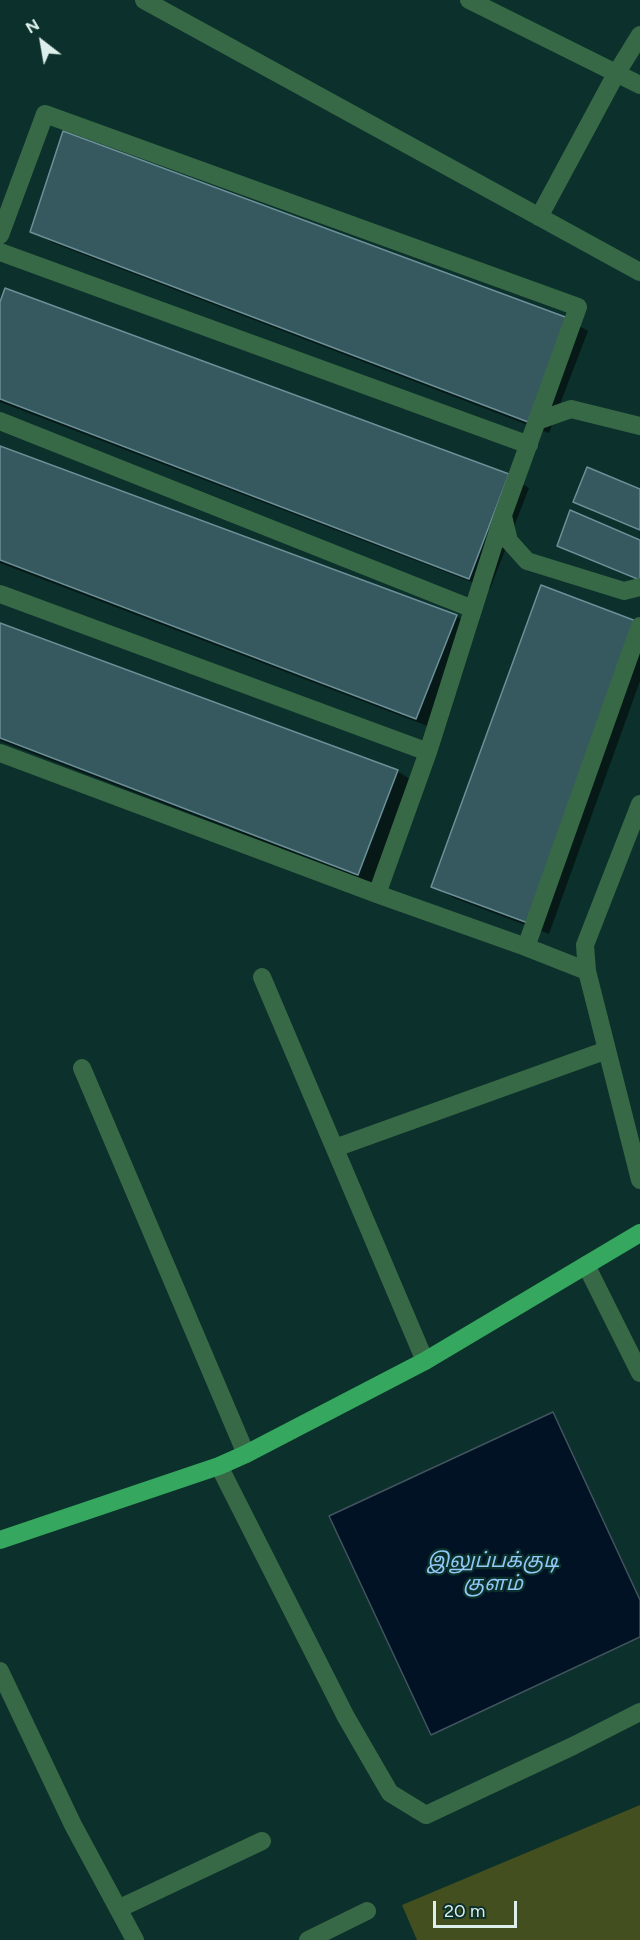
<!DOCTYPE html>
<meta charset="utf-8">
<style>
body{margin:0}
#map{position:relative;width:640px;height:1940px;overflow:hidden;background:#0c302b;font-family:Figtree,sans-serif}
canvas{display:block}
.north{position:absolute;left:12px;top:12px;width:60px;height:60px;-webkit-text-stroke:4px #0c302b;paint-order:stroke;rotate:329deg;font-size:16px;font-weight:700;line-height:24px;text-align:center;color:#dcefeb}
.north::after{content:'';display:block;margin:auto;width:21px;height:27px;background:#dcefeb;clip-path:polygon(50% 0,100% 100%,50% 72%,0 100%)}
.scale{position:absolute;left:433px;top:1901px;width:84px;height:27px;box-sizing:border-box;border:3px solid #dcefeb;border-top:0;padding-left:8px;font-size:18px;line-height:21px;white-space:nowrap;color:#dcefeb;-webkit-text-stroke:4px #0c302b;paint-order:stroke}
</style>
<div id="map">
<canvas width="640" height="1940"></canvas>
<div class="north">N</div>
<div class="scale">20 m</div>
</div>
<script>
const ctx = document.querySelector('canvas').getContext('2d');
ctx.lineJoin = 'round';
function fillPath(path, color) { ctx.fillStyle = color; ctx.fill(path, 'evenodd'); }
const toPath = rows => new Path2D(rows.map(r => 'M' + r).join(''));
function trace(path, color, width, dash) { ctx.strokeStyle = color; ctx.lineWidth = width; ctx.lineCap = dash ? 'butt' : 'round'; ctx.setLineDash(dash || []); ctx.stroke(path); }
function write(font, color, halo, rows, align = 'center') {
  ctx.font = font + ' Figtree,"Noto Sans Tamil",sans-serif'; ctx.lineWidth = 4.5; ctx.setLineDash([]); ctx.textBaseline = 'middle'; ctx.strokeStyle = halo; ctx.fillStyle = color; for (const [text, x, y, turn = 0] of rows) {
    ctx.save(); ctx.translate(x, y); ctx.rotate((+turn || 0) * Math.PI / 180); ctx.textAlign = isNaN(turn) ? turn : align; if (halo) ctx.strokeText(text, 0, 0); ctx.fillText(text, 0, 0); ctx.restore();
  }
}
const green = toPath([
 [640,1805,640,1940,417,1940,402,1905]
]);
const water = toPath([
 [553,1412,640,1600,640,1637,431,1735,329,1516,553,1412]
]);
const shadow = toPath([
 [32,231,567,319,588,331,549,433,53,243],
 [0,307,509,476,529,488,490,589,0,402],
 [0,448,456,616,477,628,438,730,0,563],
 [640,491,640,531,592,511,575,502],
 [640,541,640,581,576,555,559,546],
 [0,625,397,771,418,784,379,886,0,741],
 [640,625,640,681,549,934,454,898,433,886]
]);
const building = toPath([
 [63,131,568,318,528,422,30,232,63,131],
 [5,288,509,474,469,579,0,399,0,302,5,288],
 [0,446,457,615,416,719,0,560,0,446],
 [587,467,640,489,640,530,573,502,587,467],
 [570,510,640,540,640,580,557,546,570,510],
 [541,585,636,621,528,923,431,887,541,585],
 [0,623,398,770,358,875,0,738,0,623]
]);
const minor = toPath([
 [144,0,640,272],
 [469,0,640,85],
 [539,217,616,74,640,35],
 [0,235,45,114,578,307,503,515,428,752,377,894],
 [0,252,529,445],
 [0,421,473,609],
 [537,421,571,409,640,426],
 [503,516,509,541,527,561,624,591,640,587],
 [0,594,428,752],
 [0,753,377,894,526,947,587,971],
 [640,804,585,945,587,971,640,1180],
 [526,947,640,626],
 [262,977,425,1361],
 [82,1068,246,1454],
 [335,1148,607,1050],
 [586,1265,640,1373],
 [219,1466,346,1717,390,1793,426,1815,573,1746,640,1712],
 [0,1671,73,1825,135,1940],
 [118,1909,262,1841],
 [308,1940,367,1911]
]);
const major = toPath([
 [0,1540,219,1466,246,1454,425,1361,640,1233]
]);
const waterNames = [
 ["இலுப்பக்குடி",493,1561],
 ["குளம்",493,1584]
];
fillPath(green, '#434f1e');
fillPath(water, '#001223');
trace(water, '#42545f', 1.5);
fillPath(shadow, '#0007');
fillPath(building, '#365960');
trace(building, '#6c9098', 1.5);
trace(minor, '#386946', 18);
trace(major, '#35a75e', 18);
write('italic 20px', '#90c9f6', '#0c302b', waterNames);
</script>
